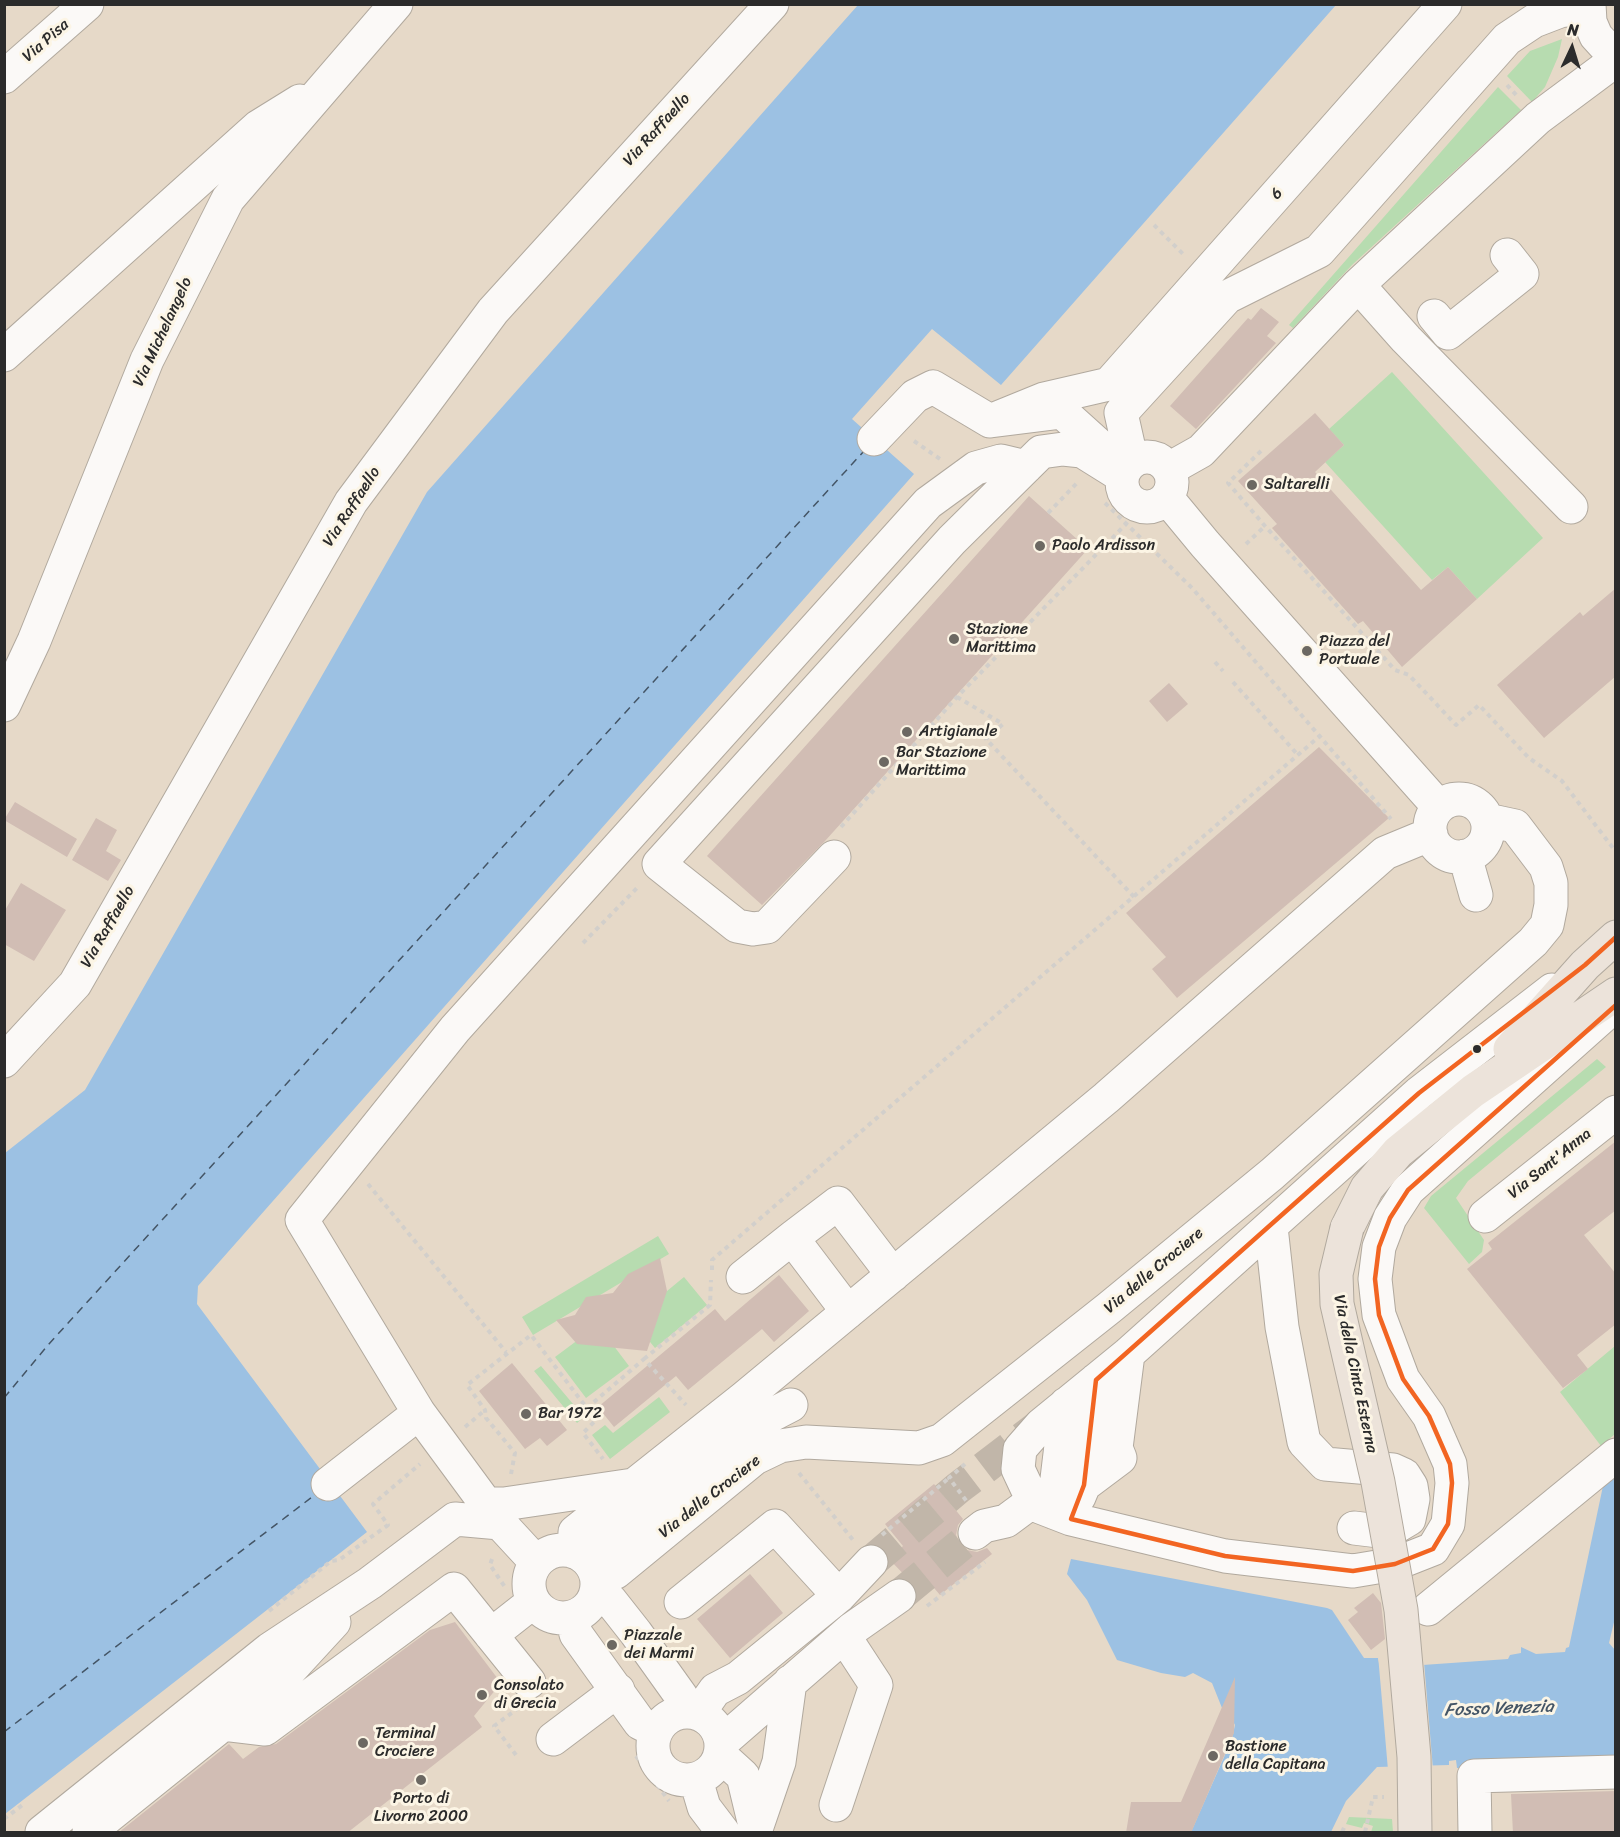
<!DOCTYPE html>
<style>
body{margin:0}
#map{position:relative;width:1620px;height:1837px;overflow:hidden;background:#e6d9c8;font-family:Sriracha,sans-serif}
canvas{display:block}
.frame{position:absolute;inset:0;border:6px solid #2b2b2b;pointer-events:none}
.north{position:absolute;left:1542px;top:18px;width:60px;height:60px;-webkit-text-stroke:4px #fcf5e5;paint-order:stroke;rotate:4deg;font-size:16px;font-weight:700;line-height:24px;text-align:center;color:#2b2b2b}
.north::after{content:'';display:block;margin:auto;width:21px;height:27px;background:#2b2b2b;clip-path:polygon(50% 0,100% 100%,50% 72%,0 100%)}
</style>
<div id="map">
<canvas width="1620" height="1837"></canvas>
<div class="frame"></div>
<div class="north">N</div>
</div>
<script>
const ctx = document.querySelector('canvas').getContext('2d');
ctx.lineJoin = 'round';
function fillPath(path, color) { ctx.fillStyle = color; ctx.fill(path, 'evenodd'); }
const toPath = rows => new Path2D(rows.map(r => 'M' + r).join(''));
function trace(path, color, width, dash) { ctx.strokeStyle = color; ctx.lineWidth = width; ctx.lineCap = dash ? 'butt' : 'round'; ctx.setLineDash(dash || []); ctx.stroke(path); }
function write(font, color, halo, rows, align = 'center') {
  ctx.font = font + ' Sriracha,sans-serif'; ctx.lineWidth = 6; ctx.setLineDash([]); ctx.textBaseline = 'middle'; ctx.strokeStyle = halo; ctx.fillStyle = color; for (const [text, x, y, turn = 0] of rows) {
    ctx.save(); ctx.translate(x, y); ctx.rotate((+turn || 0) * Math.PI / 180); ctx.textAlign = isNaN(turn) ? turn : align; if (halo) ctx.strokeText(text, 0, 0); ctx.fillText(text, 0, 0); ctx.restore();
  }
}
const green = toPath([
 [1562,39,1558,57,1545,87,1532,102,1507,76,1530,51],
 [1498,87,1521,110,1352,265,1293,328,1289,325],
 [1392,372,1543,538,1477,599,1448,567,1432,580,1325,462,1344,445,1329,429],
 [1597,1059,1606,1067,1468,1181,1456,1198,1484,1240,1482,1252,1469,1264,1424,1208,1431,1196],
 [658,1236,669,1254,533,1335,522,1317],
 [684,1277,707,1305,655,1348,632,1320],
 [598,1325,629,1366,586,1398,555,1357],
 [1615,1346,1615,1434,1601,1446,1560,1392],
 [541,1366,584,1417,577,1423,534,1371],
 [659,1397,670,1412,610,1459,592,1435,605,1425,613,1433],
 [1349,1817,1392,1819,1393,1832,1371,1832,1373,1826,1364,1823,1362,1828,1346,1824]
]);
const water = toPath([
 [858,5,1336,5,1001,385,932,329,852,419,914,474,198,1286,197,1304,367,1532,5,1814,5,1153,85,1090,427,492],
 [1615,1476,1616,1614,1609,1643,1615,1650,1615,1763,1457,1768,1456,1760,1449,1761,1449,1765,1377,1767,1346,1801,1331,1832,1191,1832,1232,1739,1235,1725,1232,1719,1222,1708,1212,1683,1193,1673,1185,1677,1161,1673,1117,1660,1087,1600,1067,1574,1071,1559,1327,1608,1332,1610,1364,1658,1378,1658,1380,1668,1508,1659,1510,1655,1521,1653,1521,1647,1536,1654,1565,1652,1566,1648,1569,1647,1603,1486]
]);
const pier = toPath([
 [1378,1655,1382,1665,1424,1662,1433,1769,1388,1770]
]);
const ferry = toPath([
 [4,1398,48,1345,864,451],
 [4,1732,316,1494]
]);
const building = toPath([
 [1261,308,1279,322,1267,336,1276,343,1196,429,1170,406,1248,318,1251,320],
 [1315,413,1344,445,1315,472,1421,590,1448,567,1477,599,1402,667,1363,621,1358,624,1272,528,1277,524,1238,481],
 [1029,496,1088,549,825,841,762,905,707,856],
 [1616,588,1616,676,1544,738,1497,685,1580,612,1583,616],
 [1169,683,1188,704,1167,722,1149,701],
 [1319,747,1389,818,1177,998,1152,969,1166,957,1126,913],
 [15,802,77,839,67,857,4,820],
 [96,818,117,830,106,851,121,860,108,881,72,860],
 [21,883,66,910,34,961,4,944,4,912],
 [1616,1141,1616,1210,1584,1235,1616,1274,1616,1324,1577,1355,1588,1369,1563,1388,1467,1269,1492,1249,1488,1243],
 [660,1258,667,1291,647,1351,577,1344,556,1320,575,1315,586,1297,613,1293,628,1274],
 [779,1275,809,1311,774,1342,762,1329,688,1390,676,1376,614,1427,598,1407,715,1309,725,1321],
 [512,1363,567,1430,547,1446,540,1438,525,1449,479,1391],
 [934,1484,963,1519,958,1525,956,1535,961,1545,967,1550,977,1552,987,1548,992,1554,940,1595,929,1582,917,1593,914,1585,889,1559,903,1546,885,1524],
 [750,1574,783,1613,730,1658,697,1619],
 [1373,1593,1381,1603,1385,1639,1371,1650,1348,1620,1358,1612,1354,1608],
 [455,1622,501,1683,474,1716,482,1727,347,1833,118,1833,229,1744,243,1759,259,1747,276,1744,430,1630],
 [1235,1677,1234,1733,1191,1833,1126,1833,1131,1802,1181,1802],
 [1616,1791,1616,1833,1513,1833,1511,1794]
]);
const minorTunnel = toPath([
 [871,1562,958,1488,1039,1426],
 [899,1596,975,1533]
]);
const path = toPath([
 [1507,85,1518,97],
 [1154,225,1183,254],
 [914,441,940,459],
 [1261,451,1228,483,1265,526,1395,670,1409,675,1456,725,1479,705,1529,758,1562,781,1616,852],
 [1105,503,1192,588,1391,819],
 [1048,513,1077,483],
 [1246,544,1265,526],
 [1215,662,1223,671],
 [1233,682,1297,754],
 [957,697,1003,724,986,739,1135,898],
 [841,827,957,697,1127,523],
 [583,943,639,886],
 [368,1184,506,1352],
 [712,1270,712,1260,1321,735],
 [644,1359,710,1305,711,1280],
 [587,1408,644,1359,686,1405],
 [465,1427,485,1410],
 [965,1464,949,1478,968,1503],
 [799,1473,853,1540],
 [511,1474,515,1453,486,1418,485,1410,467,1385,531,1335,596,1420,583,1433,603,1459],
 [882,1535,949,1478],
 [492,1559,490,1565,505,1587],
 [927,1606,985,1562],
 [269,1611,331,1561,339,1560,388,1525,373,1504,420,1464],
 [516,1755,494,1726,517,1709],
 [636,1756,669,1801],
 [4,1819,25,1803],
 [1342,1832,1345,1826],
 [1365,1832,1373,1797,1384,1797]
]);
const minor = toPath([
 [1589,4,1590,22,1596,36,1616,58],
 [4,77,87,4],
 [1358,285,1406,339,1571,507],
 [1434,316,1448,333,1522,274,1507,255],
 [4,355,258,127,300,101],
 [990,421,1044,399,1109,384,1445,4],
 [874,439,915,396,933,387,990,421,1062,412,1113,458],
 '1122 482a25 25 0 1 1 50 0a25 25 0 1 1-50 0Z',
 [1132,462,1121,413,1227,297,1319,251,1507,39,1534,21,1560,11,1589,7],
 [1169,469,1201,451,1358,285,1538,118,1616,60],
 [1167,498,1205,544,1439,807],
 [4,705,34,641,147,360,228,199,396,4],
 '1430 828a29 29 0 1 1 58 0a29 29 0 1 1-58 0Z',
 [1465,856,1476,895],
 [834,857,767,927,753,929,737,926,659,864,952,540,1041,452,1063,449,1082,451,1122,476],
 [1552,990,1419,1093,1128,1354,1041,1425,1020,1449,1018,1469,1033,1501,1040,1507,1071,1519,1225,1556,1353,1571,1395,1564,1433,1549,1448,1524,1452,1483,1450,1464,1429,1416,1403,1379,1379,1315,1375,1279,1379,1247,1390,1218,1408,1190,1603,1016],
 [4,1061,75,984,351,502,493,311,772,4],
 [1485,1216,1616,1112],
 [1271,1227,1282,1327,1304,1442,1325,1464,1393,1470,1404,1475,1411,1486,1413,1499,1409,1519,1387,1532,1354,1528],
 [743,1277,792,1238],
 [848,1312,792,1238,838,1203,893,1275],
 [328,1484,419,1413],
 [1084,1485,1120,1458,1116,1448,1128,1354],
 [1079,1497,1084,1485,1096,1380],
 [486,1504,504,1504,633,1485],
 [1053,1512,1066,1404],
 [975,1533,984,1526,1006,1521,1033,1501],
 '529 1584a34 34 0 1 1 68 0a34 34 0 1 1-68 0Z',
 [574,1552,575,1532,744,1398,1106,1098,1385,853,1431,834],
 [583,1556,762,1420,791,1405],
 [536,1562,500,1523,419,1413,302,1220,455,1029,928,503,976,468,1001,461,1026,467],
 [598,1581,616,1572,755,1458,780,1446,806,1442,919,1448,942,1440,1109,1308,1272,1174,1533,942,1547,925,1551,905,1551,883,1546,867,1515,826,1487,820],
 [596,1593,610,1600,636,1633,681,1696,686,1712],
 [681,1602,775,1526,839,1596],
 [1428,1609,1616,1455],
 [572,1617,576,1634,640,1723,656,1731],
 [491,1635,533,1602],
 '653 1746a34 34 0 1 1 68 0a34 34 0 1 1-68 0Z',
 [698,1714,715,1690,738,1678,839,1596,871,1562],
 [223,1724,265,1729,454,1589,529,1682],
 [553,1739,618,1690],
 [721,1743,852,1629,899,1596],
 [720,1755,743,1776,756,1830],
 [696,1780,704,1807,723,1832],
 [836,1805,876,1685,844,1636],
 [42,1832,270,1649,370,1583,455,1519,500,1523],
 [89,1832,288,1672,334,1622],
 [755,1832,779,1762,790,1682],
 [1475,1832,1474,1776,1616,1772]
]);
const major = toPath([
 [1510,1049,1585,965,1616,937],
 [1347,1228,1367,1188,1398,1152,1473,1091,1616,994]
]);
const majorBridge = toPath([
 [1347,1228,1336,1274,1337,1304,1378,1482,1401,1610,1414,1757,1415,1832]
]);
const bus1 = toPath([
 [1616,937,1585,965,1419,1093,1096,1380,1084,1485,1071,1519,1225,1556,1353,1571,1395,1564,1433,1549,1448,1524,1452,1483,1450,1464,1429,1416,1403,1379,1379,1315,1375,1279,1379,1247,1390,1218,1408,1190,1616,1005]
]);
const markers = [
 [1252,485,6,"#6c6862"],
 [1040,546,6,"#6c6862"],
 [954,639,6,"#6c6862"],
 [1307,651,6,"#6c6862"],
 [907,732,6,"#6c6862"],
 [884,762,6,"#6c6862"],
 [1477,1049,5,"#2b2b2b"],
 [526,1414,6,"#6c6862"],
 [612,1645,6,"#6c6862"],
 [482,1695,6,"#6c6862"],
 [363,1743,6,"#6c6862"],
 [1213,1756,6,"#6c6862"],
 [421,1780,6,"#6c6862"]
];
const streetNames = [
 ["Via Pisa",46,41,-41],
 ["Via Raffaello",657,130,-48],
 ["6",1277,194,-48],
 ["Via Michelangelo",163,332,-65],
 ["Via Raffaello",352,507,-57],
 ["Via Raffaello",108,927,-60],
 ["Via Sant'Anna",1550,1164,-39],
 ["Via delle Crociere",1154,1271,-40],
 ["Via della Cinta Esterna",1355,1374,78],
 ["Via delle Crociere",710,1497,-38]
];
const poiNames = [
 ["Saltarelli",1264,485],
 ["Paolo Ardisson",1052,546],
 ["Stazione",966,630],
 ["Marittima",966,648],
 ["Piazza del",1319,642],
 ["Portuale",1319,660],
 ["Artigianale",919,732],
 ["Bar Stazione",896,753],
 ["Marittima",896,771],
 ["Bar 1972",538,1414],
 ["Piazzale",624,1636],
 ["dei Marmi",624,1654],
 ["Consolato",494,1686],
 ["di Grecia",494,1704],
 ["Terminal",375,1734],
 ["Crociere",375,1752],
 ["Bastione",1225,1747],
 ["della Capitana",1225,1765],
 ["Porto di",421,1799,"center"],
 ["Livorno 2000",421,1817,"center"]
];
const waterNames = [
 ["Fosso Venezia",1499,1709,-2]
];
fillPath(green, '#b7dcb0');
fillPath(water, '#9cc1e3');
fillPath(pier, '#e6d9c8');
trace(ferry, '#456', 1.5, [8, 6]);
fillPath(building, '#d1bdb4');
trace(minorTunnel, '#c1b6a9', 33, [33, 16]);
trace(minor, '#b1a99e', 35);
trace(major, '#b1a99e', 35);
trace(path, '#d2cfcb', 4, [4.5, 4.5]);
trace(minor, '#fbf9f7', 33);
trace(major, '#ece3da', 33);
trace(majorBridge, '#b1a99e', 35, []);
trace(majorBridge, '#ece3da', 33);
trace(bus1, '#f26522', 4.5);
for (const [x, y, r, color] of markers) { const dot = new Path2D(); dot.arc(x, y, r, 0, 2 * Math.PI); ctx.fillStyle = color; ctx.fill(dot); trace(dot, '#fcf5e5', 2); }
write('16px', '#2b2b2b', '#fcf5e5', streetNames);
write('16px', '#2b2b2b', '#fcf5e5', poiNames, 'left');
write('italic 18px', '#456', '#fcf5e5', waterNames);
</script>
